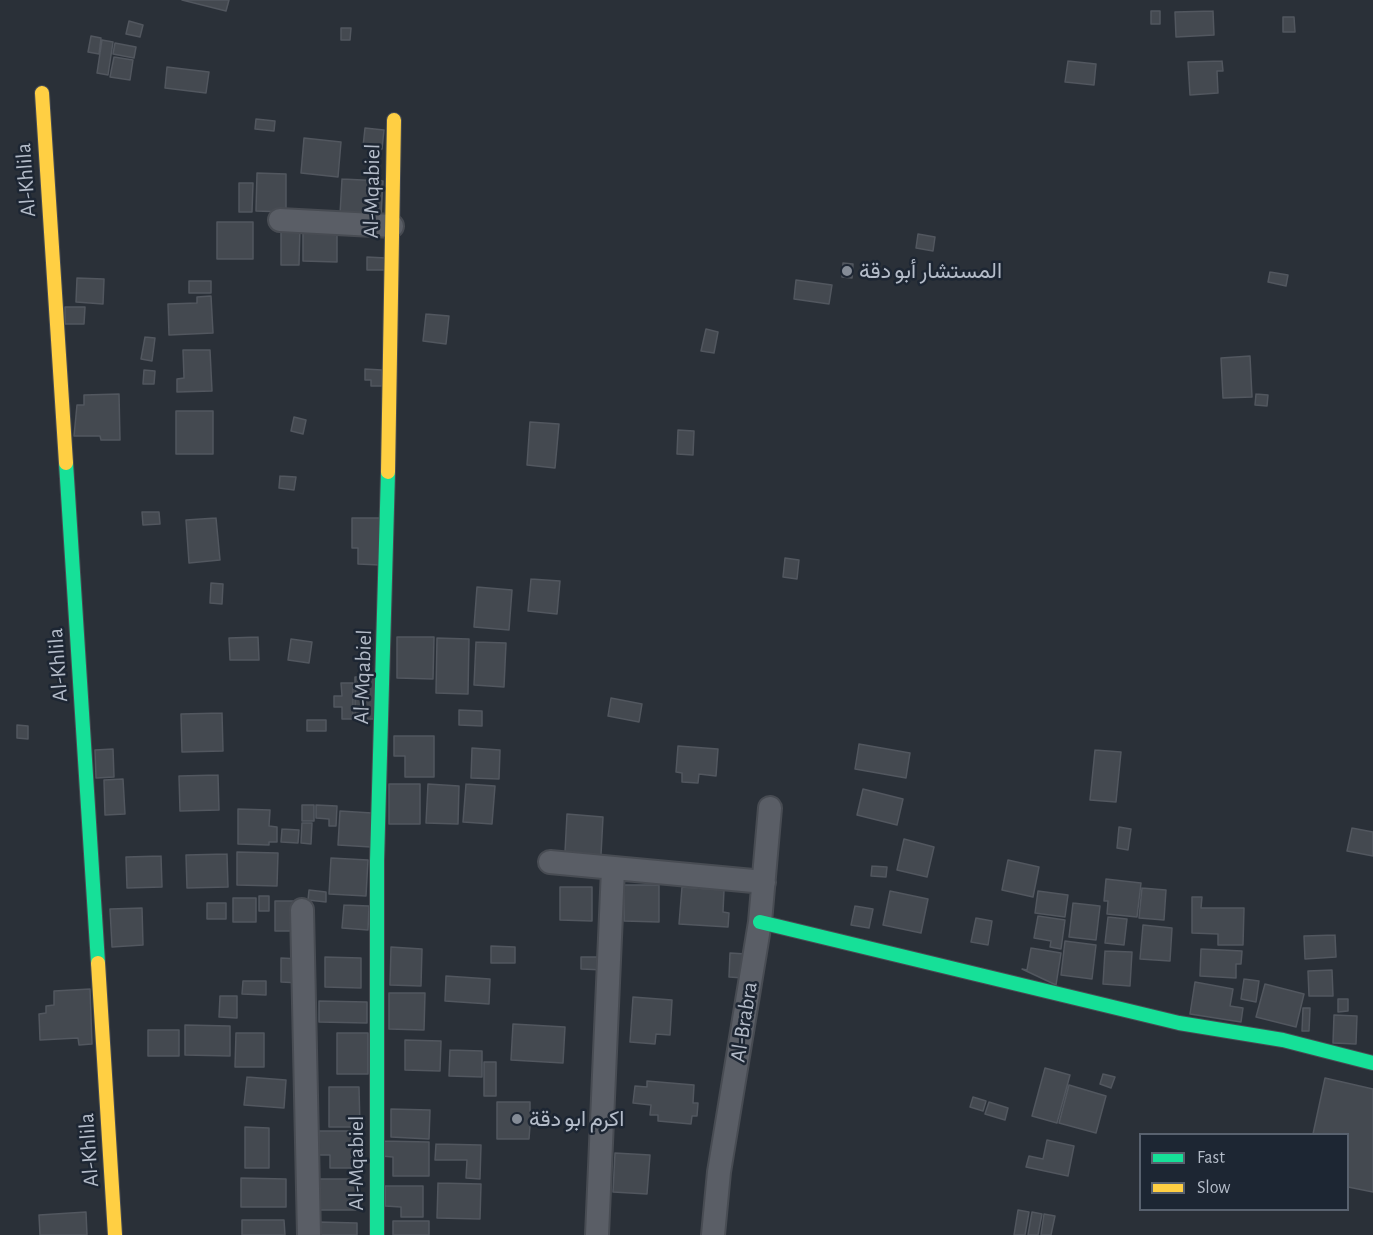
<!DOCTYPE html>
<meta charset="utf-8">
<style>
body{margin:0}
#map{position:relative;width:1373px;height:1235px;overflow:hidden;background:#2a3038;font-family:"Alegreya Sans",sans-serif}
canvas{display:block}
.legend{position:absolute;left:1139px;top:1133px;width:210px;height:78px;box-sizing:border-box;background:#1d2633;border:2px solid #59626f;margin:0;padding:8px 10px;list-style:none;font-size:18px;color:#b4bcc9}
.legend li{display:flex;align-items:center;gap:12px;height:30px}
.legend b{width:30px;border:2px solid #59626f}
</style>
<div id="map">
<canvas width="1373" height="1235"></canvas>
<ul class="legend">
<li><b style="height:8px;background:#16e098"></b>Fast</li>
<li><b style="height:8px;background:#ffcf43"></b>Slow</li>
</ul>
</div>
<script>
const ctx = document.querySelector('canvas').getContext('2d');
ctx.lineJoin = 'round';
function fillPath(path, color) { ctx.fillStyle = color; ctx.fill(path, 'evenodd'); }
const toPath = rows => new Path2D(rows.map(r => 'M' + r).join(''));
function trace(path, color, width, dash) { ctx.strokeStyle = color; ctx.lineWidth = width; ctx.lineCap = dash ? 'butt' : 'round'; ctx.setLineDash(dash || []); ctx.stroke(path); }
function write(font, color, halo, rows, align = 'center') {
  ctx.font = font + ' "Alegreya Sans",Vazirmatn,sans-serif'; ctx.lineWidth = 5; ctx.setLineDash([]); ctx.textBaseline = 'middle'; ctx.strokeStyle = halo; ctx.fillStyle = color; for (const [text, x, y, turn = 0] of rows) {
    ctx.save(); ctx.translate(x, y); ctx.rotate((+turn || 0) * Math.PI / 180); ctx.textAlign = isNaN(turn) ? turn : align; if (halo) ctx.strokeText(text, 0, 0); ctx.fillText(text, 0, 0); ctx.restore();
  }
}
const building = toPath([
 [182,0,229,0,226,11,182,0],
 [1151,11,1160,11,1160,24,1151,24,1151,11],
 [1213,11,1214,35,1176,37,1175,12,1213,11],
 [1283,17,1294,17,1295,32,1283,32,1283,17],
 [129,21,143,25,140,37,126,34,129,21],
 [341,28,351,28,350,40,341,40,341,28],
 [91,36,101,38,99,54,88,52,91,36],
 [102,40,113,42,108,75,97,73,102,40],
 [115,43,136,47,134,58,113,54,115,43],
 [114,57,133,60,130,80,110,77,114,57],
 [1068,61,1096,64,1094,85,1065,82,1068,61],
 [1222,61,1223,71,1217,71,1218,93,1190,95,1188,62,1222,61],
 [167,67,209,72,206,93,165,88,167,67],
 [256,119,275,121,274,131,255,129,256,119],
 [365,128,384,130,382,149,363,147,365,128],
 [304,138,341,142,338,177,301,173,304,138],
 [257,173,286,174,286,212,256,211,257,173],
 [342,179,383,181,381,216,340,214,342,179],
 [239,183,253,183,252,212,239,212,239,183],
 [217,222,253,222,253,259,217,259,217,222],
 [281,226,300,226,299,265,281,265,281,226],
 [303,229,337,229,337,262,303,261,303,229],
 [918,234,935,237,933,251,916,248,918,234],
 [367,257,386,258,386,270,367,270,367,257],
 [843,263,853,264,852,278,842,277,843,263],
 [1270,272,1288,275,1286,286,1268,282,1270,272],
 [77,278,104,279,103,304,76,302,77,278],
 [796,280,832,285,829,304,794,299,796,280],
 [189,281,211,281,211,293,189,293,189,281],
 [211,296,213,333,169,335,168,304,197,303,197,297,211,296],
 [65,307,85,307,84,324,65,324,65,307],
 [426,314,449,316,446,344,423,341,426,314],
 [706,329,718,332,714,353,701,351,706,329],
 [145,337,155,338,152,361,141,359,145,337],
 [183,350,210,350,212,391,177,392,177,379,184,378,183,350],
 [1250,356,1252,397,1223,398,1221,358,1250,356],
 [365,369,382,370,382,386,371,386,371,380,365,380,365,369],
 [144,370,155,371,154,384,143,384,144,370],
 [119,394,120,440,101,440,100,436,74,436,77,405,84,405,84,395,119,394],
 [1256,394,1268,395,1267,406,1255,405,1256,394],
 [176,411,213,411,213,454,176,454,176,411],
 [294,417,306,420,303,434,291,431,294,417],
 [530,422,559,424,555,468,527,465,530,422],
 [678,430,694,431,693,455,677,454,678,430],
 [280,476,296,477,294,490,279,488,280,476],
 [142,512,159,512,160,524,143,525,142,512],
 [216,518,220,560,189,563,186,520,216,518],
 [352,518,381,518,380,565,358,564,358,548,352,548,352,518],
 [785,558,799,560,797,579,783,577,785,558],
 [531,579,560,581,557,614,528,611,531,579],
 [211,583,223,584,222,604,210,603,211,583],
 [477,587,512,590,509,630,474,627,477,587],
 [258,637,259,660,230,660,229,638,258,637],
 [397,637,434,637,433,679,397,678,397,637],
 [437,638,469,639,468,694,436,693,437,638],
 [291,639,312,642,309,663,288,660,291,639],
 [476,642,506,643,504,687,474,685,476,642],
 [355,677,379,677,379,719,355,719,355,677],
 [341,683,353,683,353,719,342,719,342,707,334,707,334,696,342,696,341,683],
 [611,698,642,704,639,722,608,716,611,698],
 [459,710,482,711,482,726,459,725,459,710],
 [222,713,223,751,182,752,181,714,222,713],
 [307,720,326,720,326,731,307,731,307,720],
 [17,725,28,726,28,739,17,738,17,725],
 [394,736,434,736,434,777,405,777,405,756,394,756,394,736],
 [859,744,910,753,906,778,855,769,859,744],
 [678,746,718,749,716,776,699,774,698,783,682,782,682,773,676,772,678,746],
 [472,748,500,750,499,779,471,778,472,748],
 [113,749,114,777,96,778,95,750,113,749],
 [1095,750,1121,752,1116,802,1090,800,1095,750],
 [218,775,219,810,180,811,179,776,218,775],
 [123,779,125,814,105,815,104,780,123,779],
 [389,784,420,784,420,824,389,824,389,784],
 [428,784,459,786,458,824,426,823,428,784],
 [466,784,495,786,492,824,463,822,466,784],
 [863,789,903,799,897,825,857,815,863,789],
 [302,805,314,805,314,821,302,821,302,805],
 [316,805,337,806,336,826,329,826,329,819,316,818,316,805],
 [238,809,270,810,269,826,277,827,277,842,269,842,269,845,238,844,238,809],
 [340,811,372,813,371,847,338,845,340,811],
 [567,814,603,817,601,855,565,852,567,814],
 [302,823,312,823,311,844,301,843,302,823],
 [1119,827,1131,829,1128,850,1117,848,1119,827],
 [1352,828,1373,832,1373,856,1347,851,1352,828],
 [282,829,299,830,298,843,281,842,282,829],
 [904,839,934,847,927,877,897,870,904,839],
 [237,852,278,853,277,886,237,885,237,852],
 [227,854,228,887,187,888,186,855,227,854],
 [161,856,162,887,127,888,126,857,161,856],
 [331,858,368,860,366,896,329,894,331,858],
 [1008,860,1039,867,1033,897,1002,890,1008,860],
 [872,866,887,867,886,877,871,876,872,866],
 [1106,879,1141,883,1137,917,1107,914,1108,901,1104,901,1106,879],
 [624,885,659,885,659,922,624,921,624,885],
 [560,887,592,887,592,921,560,920,560,887],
 [682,887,724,890,723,912,729,913,728,927,679,924,682,887],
 [1142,888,1166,890,1164,920,1139,918,1142,888],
 [309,890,326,892,326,902,308,900,309,890],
 [890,891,928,899,921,933,883,925,890,891],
 [1038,891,1068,895,1065,917,1035,913,1038,891],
 [259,896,269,896,269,911,259,911,259,896],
 [1192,897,1202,897,1201,908,1244,908,1243,945,1218,945,1218,934,1192,933,1192,897],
 [233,898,256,898,256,922,233,922,233,898],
 [275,901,297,901,297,931,275,931,275,901],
 [207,903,226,903,226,919,207,919,207,903],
 [1073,903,1100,906,1096,940,1069,937,1073,903],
 [344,905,369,906,368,930,342,928,344,905],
 [855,906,873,909,869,928,851,925,855,906],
 [142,908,143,945,112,947,110,909,142,908],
 [1038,916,1065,920,1061,949,1050,947,1051,941,1034,938,1038,916],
 [1108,917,1127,919,1124,945,1105,943,1108,917],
 [976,918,992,921,988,945,971,942,976,918],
 [1143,925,1172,928,1170,961,1140,959,1143,925],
 [1335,935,1336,957,1305,959,1304,936,1335,935],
 [1065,941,1096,945,1092,979,1061,975,1065,941],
 [491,946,515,947,515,963,491,963,491,946],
 [391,947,422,949,421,986,390,985,391,947],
 [1031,948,1061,953,1056,985,1022,969,1027,970,1031,948],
 [1201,949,1242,951,1241,964,1236,964,1236,978,1200,976,1201,949],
 [1105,951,1132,952,1130,986,1103,984,1105,951],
 [730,953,746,954,744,978,729,977,730,953],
 [325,957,361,958,361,988,325,987,325,957],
 [581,957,605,957,604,970,581,969,581,957],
 [281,958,300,959,300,983,281,982,281,958],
 [1332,970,1333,996,1309,996,1308,971,1332,970],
 [446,976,490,979,489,1004,445,1001,446,976],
 [1244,979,1259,981,1256,1002,1241,999,1244,979],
 [243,981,266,981,266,995,242,994,243,981],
 [1195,982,1233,989,1230,1006,1243,1008,1241,1022,1190,1014,1195,982],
 [1265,984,1304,994,1296,1027,1256,1017,1265,984],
 [90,989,92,1044,79,1045,78,1038,40,1040,39,1014,46,1013,46,1006,54,1005,54,991,90,989],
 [389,993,425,993,424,1030,389,1029,389,993],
 [220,996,237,996,237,1018,219,1017,220,996],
 [633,997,672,1000,670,1035,656,1034,655,1044,630,1042,633,997],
 [1338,999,1348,999,1348,1011,1338,1012,1338,999],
 [319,1001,367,1002,367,1023,319,1022,319,1001],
 [1303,1008,1310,1008,1309,1031,1302,1031,1303,1008],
 [1334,1015,1357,1016,1356,1044,1333,1043,1334,1015],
 [513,1024,565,1027,563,1063,511,1060,513,1024],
 [185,1025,230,1026,230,1056,185,1055,185,1025],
 [148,1030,179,1030,179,1056,148,1056,148,1030],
 [236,1033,264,1033,264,1067,235,1067,236,1033],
 [337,1033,368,1033,368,1074,337,1074,337,1033],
 [405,1040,441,1041,440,1071,405,1070,405,1040],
 [450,1050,482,1051,482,1077,449,1076,450,1050],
 [484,1062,496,1062,496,1096,484,1096,484,1062],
 [1045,1068,1070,1075,1057,1123,1032,1116,1045,1068],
 [1103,1074,1115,1077,1111,1088,1100,1084,1103,1074],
 [247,1077,286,1080,284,1108,244,1105,247,1077],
 [1325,1078,1373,1089,1373,1192,1348,1187,1348,1134,1313,1134,1325,1078],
 [647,1081,694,1085,693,1103,698,1103,697,1116,692,1116,691,1124,658,1121,658,1115,650,1115,651,1105,633,1103,635,1086,647,1087,647,1081],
 [1069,1085,1106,1096,1096,1133,1059,1123,1069,1085],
 [329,1087,359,1087,360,1127,329,1127,329,1087],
 [973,1097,986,1101,983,1111,970,1107,973,1097],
 [497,1102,530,1102,530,1111,546,1111,546,1127,530,1126,529,1139,497,1139,497,1102],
 [989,1102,1008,1108,1005,1120,985,1114,989,1102],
 [391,1109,430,1110,429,1139,391,1137,391,1109],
 [245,1127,269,1128,269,1168,245,1168,245,1127],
 [319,1131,361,1131,362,1168,330,1168,330,1155,319,1155,319,1131],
 [1047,1140,1074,1146,1068,1176,1026,1167,1029,1156,1043,1159,1047,1140],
 [382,1141,429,1142,429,1176,393,1176,393,1157,381,1156,382,1141],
 [436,1144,481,1145,480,1179,466,1178,467,1160,435,1160,436,1144],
 [615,1153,650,1155,647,1194,613,1192,615,1153],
 [241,1178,286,1179,286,1207,241,1207,241,1178],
 [316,1179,356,1179,356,1210,316,1210,316,1179],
 [438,1183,481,1184,480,1219,437,1218,438,1183],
 [385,1186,423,1186,423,1217,401,1217,401,1207,385,1206,385,1186],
 [1018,1210,1029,1212,1025,1235,1014,1235,1018,1210],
 [86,1212,87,1235,40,1235,39,1215,86,1212],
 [1032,1212,1042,1214,1038,1235,1028,1235,1032,1212],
 [1044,1214,1055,1216,1051,1235,1041,1235,1044,1214],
 [242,1220,284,1220,285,1235,242,1235,242,1220],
 [393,1221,429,1221,429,1235,393,1235,393,1221],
 [318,1222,357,1223,357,1235,318,1235,318,1222]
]);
const street = toPath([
 [280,220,392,226],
 [550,862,764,882],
 [302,910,309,1235],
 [597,1235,613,869],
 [713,1235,719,1172,760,922,770,808]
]);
const fast = toPath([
 [66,463,98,963],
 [760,922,1179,1023,1283,1040,1373,1063],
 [377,1235,377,861,388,472]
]);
const slow = toPath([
 [42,93,66,463],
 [388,472,394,120],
 [98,963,115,1235]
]);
const markers = [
 [847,271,6,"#848b96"],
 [517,1119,6,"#848b96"]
];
const streetNames = [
 ["Al-Khlila",26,180,-94],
 ["Al-Mqabiel",372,191,-89],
 ["Al-Khlila",58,665,-94],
 ["Al-Mqabiel",363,677,-88],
 ["Al-Brabra",744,1022,-81],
 ["Al-Khlila",89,1150,-94],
 ["Al-Mqabiel",356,1163,-90]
];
const poiNames = [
 ["المستشار أبو دقة",859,271],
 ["اكرم ابو دقة",529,1119]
];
fillPath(building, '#444950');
trace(building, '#52575f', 1.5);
trace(street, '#484c53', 26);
trace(fast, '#484c53', 16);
trace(slow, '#484c53', 16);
trace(street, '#5a5e66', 22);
trace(fast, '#16e098', 14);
trace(slow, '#ffcf43', 14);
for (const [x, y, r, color] of markers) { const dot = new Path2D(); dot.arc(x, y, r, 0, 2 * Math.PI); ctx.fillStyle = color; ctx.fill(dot); trace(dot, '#1d2633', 2); }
write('22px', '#b4bcc9', '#1d2633', streetNames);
write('22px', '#b4bcc9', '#1d2633', poiNames, 'left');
</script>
